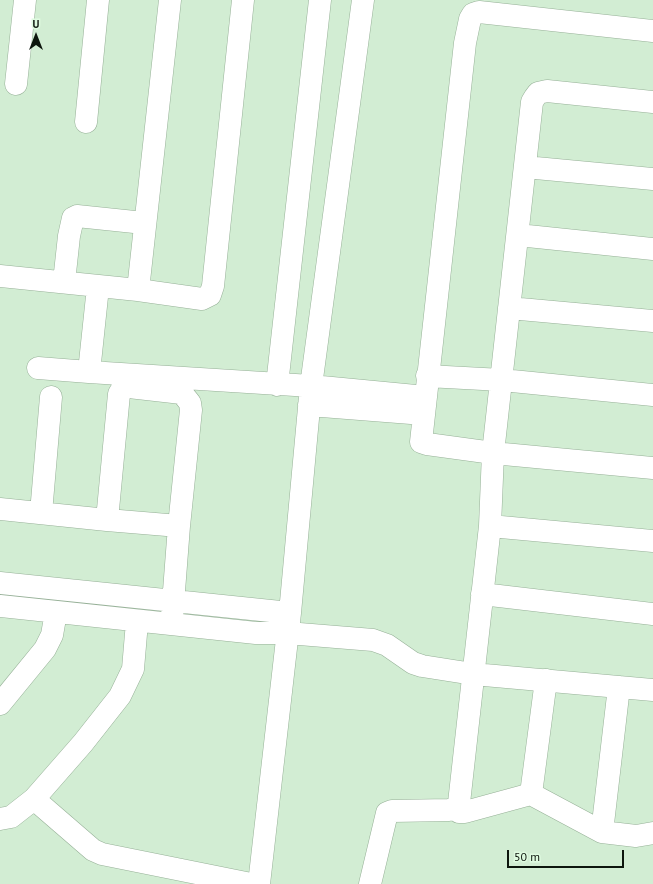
<!DOCTYPE html>
<style>
body{margin:0}
#map{position:relative;width:653px;height:884px;overflow:hidden;background:#d2edd3;font-family:"PT Sans",sans-serif}
canvas{display:block}
.north{position:absolute;left:16px;top:16px;width:40px;height:40px;-webkit-text-stroke:3px #dffbe0;paint-order:stroke;rotate:0deg;font-size:11px;font-weight:700;line-height:16px;text-align:center;color:#0d160d}
.north::after{content:'';display:block;margin:auto;width:14px;height:18px;background:#0d160d;clip-path:polygon(50% 0,100% 100%,50% 72%,0 100%)}
.scale{position:absolute;left:507px;top:850px;width:117px;height:18px;box-sizing:border-box;border:2px solid #0d160d;border-top:0;padding-left:5px;font-size:12px;line-height:14px;white-space:nowrap;color:#0d160d;-webkit-text-stroke:3px #dffbe0;paint-order:stroke}
</style>
<div id="map">
<canvas width="653" height="884"></canvas>
<div class="north">U</div>
<div class="scale">50 m</div>
</div>
<script>
const ctx = document.querySelector('canvas').getContext('2d');
ctx.lineJoin = 'round';
const toPath = rows => new Path2D(rows.map(r => 'M' + r).join(''));
function trace(path, color, width, dash) { ctx.strokeStyle = color; ctx.lineWidth = width; ctx.lineCap = dash ? 'butt' : 'round'; ctx.setLineDash(dash || []); ctx.stroke(path); }
const minor = toPath([
 [653,31,479,12,473,14,470,19,465,43,421,442,427,444,493,453,532,102,535,97,538,93,547,91,653,102],
 [16,84,25,0],
 [86,122,98,0],
 [525,167,653,179],
 [518,235,653,249],
 [0,276,138,290,202,299,210,295,213,286,243,0],
 [64,282,69,236,73,218,77,216,144,223],
 [98,287,89,372,311,386,426,397],
 [138,290,170,0],
 [509,308,653,321],
 [38,368,89,372],
 [427,376,502,380,653,395],
 [277,385,320,0],
 [309,405,424,414],
 [0,509,107,520,179,526,191,410,190,403,182,393,129,387,122,389,119,394,107,520],
 [41,513,51,397],
 [490,526,653,541],
 [0,583,290,613],
 [482,594,653,614],
 [0,606,256,633,287,633,373,640,387,645,413,663,422,666,473,674,653,690],
 [172,617,179,526],
 [137,622,133,669,120,696,83,743,34,799,93,850,102,854,251,884],
 [0,704,45,649,52,635,56,612],
 [531,794,546,680],
 [456,808,459,812,465,812,531,794,602,832,636,836,653,833],
 [0,819,11,817,34,799],
 [602,832,619,687],
 [259,884,290,613,311,386,363,0],
 [370,884,387,813,392,811,449,810,456,808,459,803,490,526,493,453,653,468]
]);
trace(minor, '#96b097', 23);
trace(minor, '#fff', 22);
</script>
